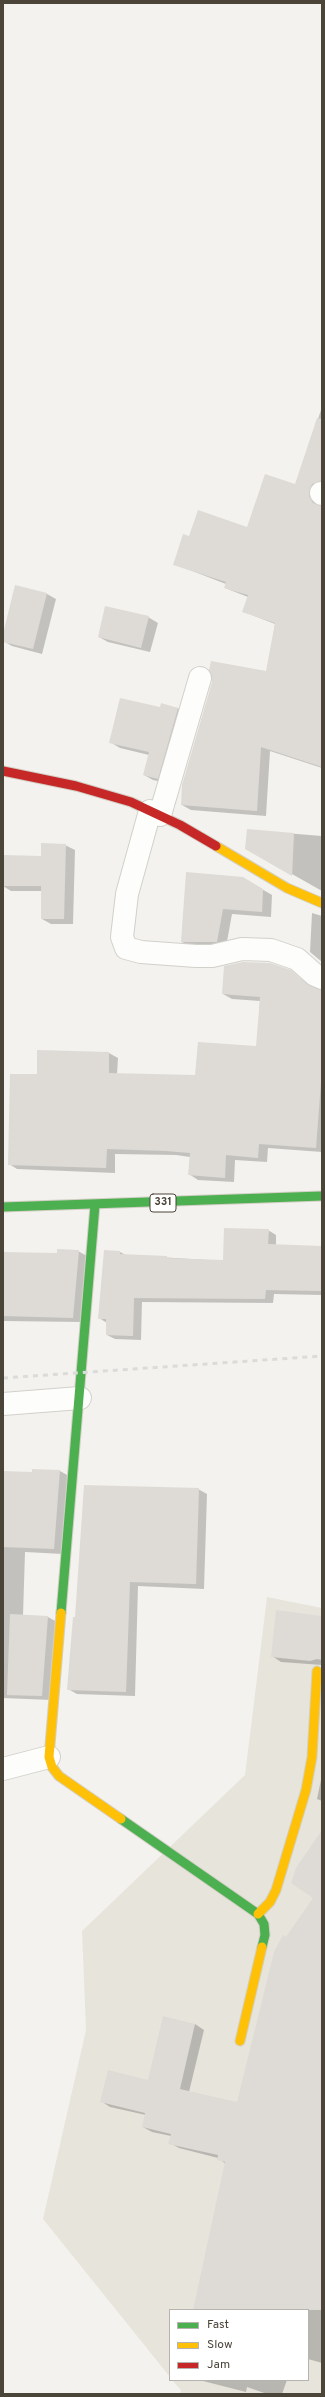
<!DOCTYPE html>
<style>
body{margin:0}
#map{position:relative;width:325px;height:2397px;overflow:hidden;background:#f4f2ee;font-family:Overpass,sans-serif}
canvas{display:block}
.frame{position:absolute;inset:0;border:4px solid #4b4439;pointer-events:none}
.legend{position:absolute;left:169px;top:2309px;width:140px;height:72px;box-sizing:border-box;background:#fff;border:1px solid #b7b4b0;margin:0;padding:5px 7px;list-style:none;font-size:12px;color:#4b4439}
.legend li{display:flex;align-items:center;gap:8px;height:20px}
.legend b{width:20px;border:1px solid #b7b4b0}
</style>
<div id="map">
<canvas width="325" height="2397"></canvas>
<div class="frame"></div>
<ul class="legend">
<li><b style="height:5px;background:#4caf50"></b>Fast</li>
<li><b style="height:5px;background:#ffc107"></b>Slow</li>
<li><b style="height:5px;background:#c62828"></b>Jam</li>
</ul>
</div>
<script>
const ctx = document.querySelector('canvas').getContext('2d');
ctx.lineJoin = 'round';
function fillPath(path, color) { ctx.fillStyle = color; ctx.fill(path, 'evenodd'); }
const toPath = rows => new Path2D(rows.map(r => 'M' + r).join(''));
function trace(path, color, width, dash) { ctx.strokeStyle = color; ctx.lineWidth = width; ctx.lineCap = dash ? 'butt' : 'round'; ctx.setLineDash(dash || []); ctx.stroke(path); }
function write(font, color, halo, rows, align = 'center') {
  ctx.font = font + ' Overpass,sans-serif'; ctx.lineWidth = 3.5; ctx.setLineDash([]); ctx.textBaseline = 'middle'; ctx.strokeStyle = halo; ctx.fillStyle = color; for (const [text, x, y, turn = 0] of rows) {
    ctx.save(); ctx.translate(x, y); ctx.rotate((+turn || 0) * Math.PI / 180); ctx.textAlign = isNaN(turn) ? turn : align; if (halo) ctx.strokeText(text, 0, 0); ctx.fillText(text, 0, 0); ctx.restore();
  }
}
const residential = toPath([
 [267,1597,322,1608,322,2394,180,2394,181,2390,172,2380,308,2380,308,2310,170,2310,170,2377,43,2219,86,2030,82,1931,245,1775]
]);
const shadow = toPath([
 [322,407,322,490,318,502,322,506,322,768,270,751,266,816,191,810,182,805,267,672,275,624,244,612,248,597,225,588,226,584,174,564,190,537,248,528,296,485],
 [16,586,47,594,56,599,42,654,12,646,3,641],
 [148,617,158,623,150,652,108,642,99,637],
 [162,705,178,708,187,714,167,783,153,780,144,775,149,755,120,748,110,742,161,709],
 [248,830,322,836,322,891,246,848],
 [65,845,75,850,73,924,51,924,42,919,42,891,11,891,3,886,3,856,42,857],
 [243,878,272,895,271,917,232,914,226,947,191,947,182,942],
 [312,913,322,916,322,962,310,952],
 [290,971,314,989,322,990,322,1152,268,1148,267,1162,235,1160,234,1182,198,1180,189,1174,190,1157,176,1155,115,1154,115,1173,17,1169,9,1164,38,1075,109,1053,118,1058,117,1075,196,1076,257,1048,260,1001,232,999,223,994],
 [268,1230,276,1235,276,1246,322,1247,322,1295,274,1294,273,1303,142,1302,141,1340,115,1339,107,1335,107,1323,99,1318,120,1252,126,1255,224,1261],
 [78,1251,87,1256,82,1322,3,1321,3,1253,58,1254],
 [33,1470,60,1471,69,1476,63,1554,25,1552,23,1616,48,1617,57,1622,51,1700,3,1698,3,1472,33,1473],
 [198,1489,207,1494,204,1589,138,1586,135,1696,77,1694,68,1689,74,1618],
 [322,1617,322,1665,281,1662,272,1656],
 [322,1775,322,1801,317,1799],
 [322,1857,322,2363,308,2359,308,2310,194,2310,226,2164,218,2158,179,2148,170,2143,171,2136,152,2132,143,2127,146,2115,110,2107,101,2101,149,2081,195,2024,204,2030,189,2092,238,2104,286,1938,315,1898],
 [199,2380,287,2380,282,2394,267,2394,247,2387,246,2392]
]);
const building = toPath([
 [317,418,322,419,322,481,312,484,309,496,313,503,322,506,322,767,261,747,257,811,181,805,182,785,212,682,209,670,211,661,266,671,275,623,242,612,248,595,224,588,226,582,173,565,183,534,189,536,198,510,247,527,265,474,295,484],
 [15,585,47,593,33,649,3,642,3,634],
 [105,606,149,616,141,648,98,637],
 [120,698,160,707,161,703,178,708,158,779,143,775,149,752,109,743],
 [247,829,294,833,292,876,245,849],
 [41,843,66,844,64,919,41,919,41,886,3,886,3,855,41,856],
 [186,872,243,877,263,889,262,912,223,909,217,942,181,942],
 [243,962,270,963,291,970,307,984,322,990,322,1069,316,1148,259,1144,258,1158,226,1155,225,1178,188,1175,190,1153,167,1151,107,1149,106,1168,8,1165,10,1074,37,1074,37,1050,109,1052,109,1073,195,1075,198,1042,256,1046,260,997,222,994,224,966],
 [224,1228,269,1229,268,1244,322,1246,322,1291,266,1290,265,1299,134,1298,133,1336,106,1335,106,1319,98,1319,104,1250,120,1251,120,1254,167,1256,167,1258,223,1260],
 [57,1249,79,1250,73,1318,3,1316,3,1252,57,1253],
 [32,1469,60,1470,54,1549,3,1547,3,1471,32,1472],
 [84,1485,199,1488,196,1584,130,1582,126,1692,67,1690,73,1617,75,1617],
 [276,1610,322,1616,322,1660,317,1659,310,1661,271,1657],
 [10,1614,48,1616,42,1696,7,1695],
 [322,1830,322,2310,193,2310,225,2162,217,2160,218,2155,168,2144,171,2134,142,2127,145,2113,100,2102,108,2070,148,2080,163,2016,195,2024,180,2089,237,2102,274,1952,283,1935,286,1937,313,1898,291,1883,296,1868]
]);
const street = toPath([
 [321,493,322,494],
 [150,811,127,894,122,937,126,948,141,952,196,956,212,956,242,949,271,950,297,959,315,975,322,978],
 [160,815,200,678],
 [3,1404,80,1398],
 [3,1769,49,1757]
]);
const fast = toPath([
 [3,1207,322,1196],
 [61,1613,95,1205],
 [121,1819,258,1914,264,1924,265,1935,262,1947]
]);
const slow = toPath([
 [216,846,287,888,322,903],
 [61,1613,49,1757,52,1767,59,1776,121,1819],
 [258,1914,270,1902,276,1890,306,1790,312,1757,317,1671],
 [240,2041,262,1947]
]);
const jam = toPath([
 [3,771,76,786,131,802,180,825,216,846]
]);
const rail = toPath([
 [3,1378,322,1356]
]);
const shields = [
 [163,1203,26]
];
const shieldNames = [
 ["331",163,1203]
];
fillPath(residential, '#e7e4dc');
fillPath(shadow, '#0003');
fillPath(building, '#dedbd6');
trace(street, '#d2d0cb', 24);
trace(fast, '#d3cfc5', 11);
trace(slow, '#d3cfc5', 11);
trace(jam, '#d3cfc5', 11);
trace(street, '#fdfdfc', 22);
trace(fast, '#4caf50', 9);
trace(slow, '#ffc107', 9);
trace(jam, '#c62828', 9);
trace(rail, '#dbdbda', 3, [5, 5]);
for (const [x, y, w] of shields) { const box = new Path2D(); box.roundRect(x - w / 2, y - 9, w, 18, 3); ctx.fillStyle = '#fff'; ctx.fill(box); trace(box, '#4b4439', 1); }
write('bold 11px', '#4b4439', null, shieldNames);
</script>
